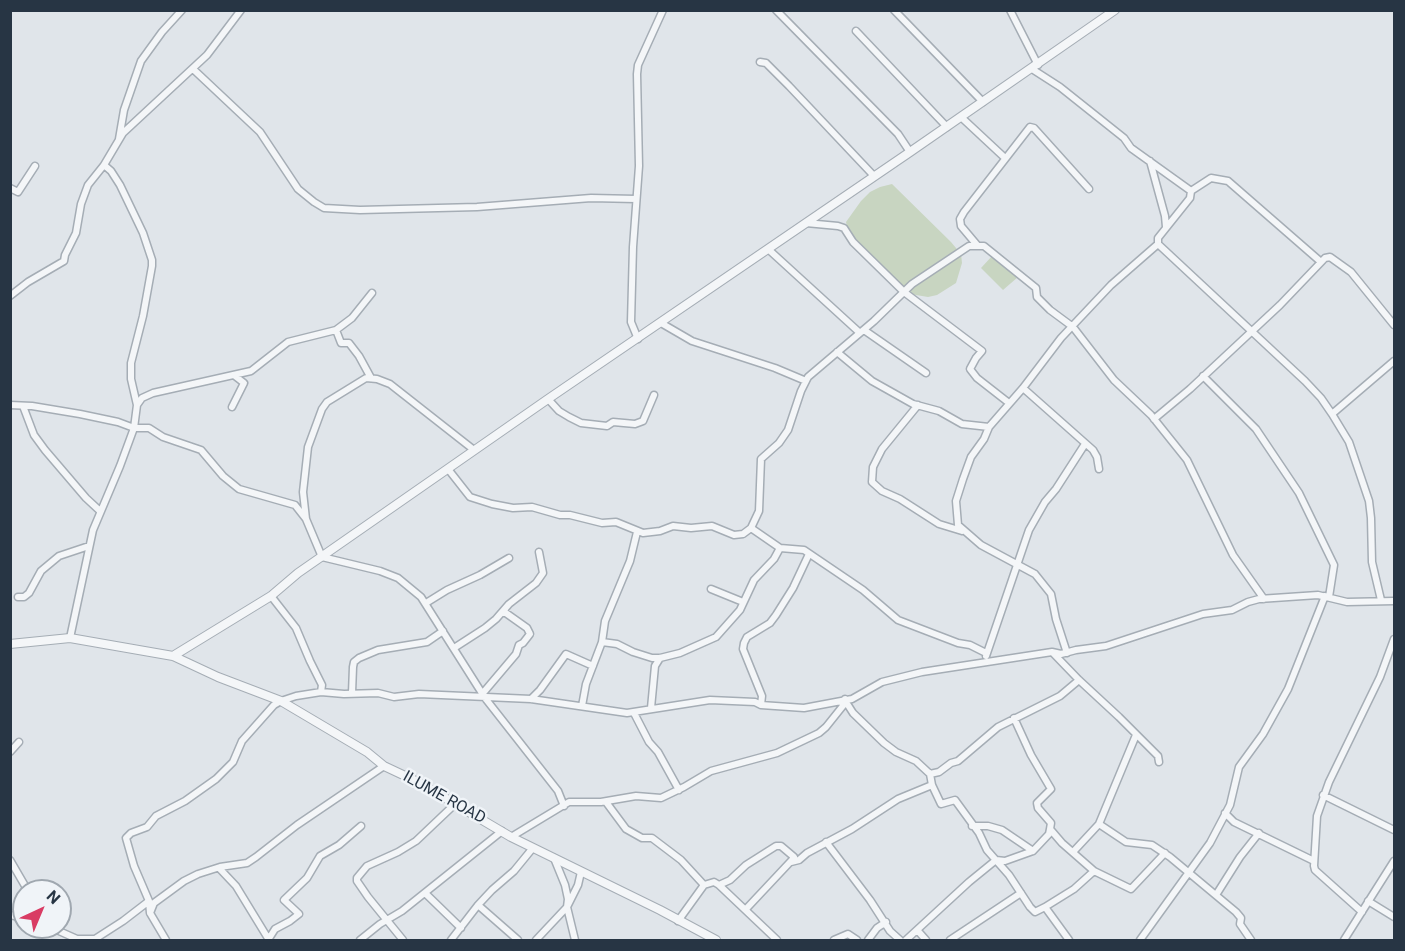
<!DOCTYPE html>
<style>
body{margin:0}
#map{position:relative;width:1405px;height:951px;overflow:hidden;background:#e0e5ea;font-family:Roboto,sans-serif}
canvas{display:block}
.frame{position:absolute;inset:0;border:12px solid #273544;pointer-events:none}
.north{position:absolute;left:12px;top:879px;width:60px;height:60px;box-sizing:border-box;background:#f0f4f8;border:2px solid #a0a8b0;border-radius:50%;rotate:44deg;font-size:16px;font-weight:700;line-height:24px;text-align:center;color:#273544}
.north::after{content:'';display:block;margin:auto;width:21px;height:27px;background:#d93c64;clip-path:polygon(50% 0,100% 100%,50% 72%,0 100%)}
</style>
<div id="map">
<canvas width="1405" height="951"></canvas>
<div class="frame"></div>
<div class="north">N</div>
</div>
<script>
const ctx = document.querySelector('canvas').getContext('2d');
ctx.lineJoin = 'round';
function fillPath(path, color) { ctx.fillStyle = color; ctx.fill(path, 'evenodd'); }
const toPath = rows => new Path2D(rows.map(r => 'M' + r).join(''));
function trace(path, color, width, dash) { ctx.strokeStyle = color; ctx.lineWidth = width; ctx.lineCap = dash ? 'butt' : 'round'; ctx.setLineDash(dash || []); ctx.stroke(path); }
function write(font, color, halo, rows, align = 'center') {
  ctx.font = font + ' Roboto,sans-serif'; ctx.lineWidth = 5; ctx.setLineDash([]); ctx.textBaseline = 'middle'; ctx.strokeStyle = halo; ctx.fillStyle = color; for (const [text, x, y, turn = 0] of rows) {
    ctx.save(); ctx.translate(x, y); ctx.rotate((+turn || 0) * Math.PI / 180); ctx.textAlign = isNaN(turn) ? turn : align; if (halo) ctx.strokeText(text, 0, 0); ctx.fillText(text, 0, 0); ctx.restore();
  }
}
const green = toPath([
 [892,184,951,242,961,254,962,263,956,283,937,295,928,297,910,294,852,237,848,231,846,222,861,201,870,192,880,187],
 [993,255,1018,277,1003,290,981,268]
]);
const minor = toPath([
 [776,10,898,134,910,152],
 [894,10,983,102],
 [1010,10,1038,65],
 [856,31,947,127],
 [760,62,766,63,789,86,874,176],
 [193,69,260,132,298,189,314,202,324,208,360,210,477,207,591,198,636,199],
 [1032,69,1060,87,1124,138,1131,148,1191,191,1190,198,1158,238,1158,244,1305,381,1321,398,1332,414,1349,442,1369,501,1371,518,1372,562,1381,600],
 [961,117,1005,158],
 [119,139,124,110,141,61,162,32,182,10],
 [1150,161,1165,216,1166,227],
 [10,188,18,192,35,166],
 [1191,191,1211,178,1228,181,1321,262],
 [806,223,838,226,844,228,853,242,904,292,982,351,976,358,970,369,977,378,1009,403],
 [977,245,961,226,960,219,964,212,1030,127,1034,128,1089,189],
 [768,249,860,333],
 [10,296,28,282,64,261,65,255,76,233,81,204,88,185,104,165,123,133,207,55,241,10],
 [661,323,692,341,775,368,806,381],
 [336,330,341,343,349,343,359,356,371,378],
 [864,330,926,373],
 [638,339,631,322,633,247,639,166,637,74,638,65,663,10],
 [837,352,872,381,913,404,939,411,962,424,989,427,1023,388,1061,338,1111,285,1158,244],
 [1203,376,1256,429,1299,493,1334,565,1329,597],
 [1023,388,1093,450,1097,457,1099,469],
 [548,399,559,411,569,417,581,423,607,426,613,422,635,424,643,421,654,395],
 [10,405,32,406,80,414,118,422,134,428,149,428,163,437,201,450,223,476,239,489,295,505,306,519],
 [137,405,142,398,153,393,251,371,288,342,336,330,352,318,372,293],
 [918,405,882,449,873,467,872,482,882,491,900,499,939,524,962,531],
 [23,406,34,435,45,450,86,498,100,511],
 [232,407,244,383,235,376],
 [1332,414,1394,361],
 [1154,419,1190,389,1280,305,1325,258,1330,257,1351,272,1394,325],
 [989,427,984,439,971,457,963,479,956,501,958,525,981,545,1035,574,1051,594,1056,619,1067,653],
 [474,450,390,384,377,379,366,378,327,402,322,409,308,447,303,492,306,519,322,557,380,571,398,578,421,597,485,698,558,791,564,806],
 [448,469,470,497,492,504,513,508,532,507,560,515,570,515,602,523,616,522,643,533,660,531,673,526,691,528,712,526,734,535,743,534,751,528,759,511,761,459,779,443,788,430,801,391,808,377,874,321,912,284,969,246,984,246,1036,288,1037,297,1050,310,1073,327,1114,380,1151,415,1187,460,1233,555,1264,599],
 [751,528,780,548,804,550,863,590,898,620,958,643,970,645,986,653],
 [711,589,743,602],
 [271,596,296,628,310,661,322,685,321,692],
 [18,597,24,597,29,593,41,571,59,556,89,546],
 [426,603,447,590,480,575,509,558],
 [70,638,93,530,120,466,134,428,137,405,131,379,131,363,143,316,152,266,152,260,143,233,120,185,111,171,104,165],
 [602,642,617,644,633,652,652,658,660,658,680,653,716,637,740,610,754,580,774,559,780,548],
 [454,648,485,628,496,619,509,604,536,583,543,573,539,552],
 [1053,653,1079,680,1119,717,1158,756,1159,762],
 [986,656,1029,530,1045,502,1056,489,1085,444],
 [352,693,353,667,354,662,359,658,378,650,427,642,443,631],
 [483,693,516,654,519,645,523,643,530,634,527,628,503,611],
 [531,699,540,690,566,654,593,666],
 [846,702,853,713,884,743,896,752,916,761,930,774,932,785,941,804,955,800,979,833,987,850,1009,875,1030,907,1035,912,1045,907,1069,940],
 [761,705,762,696,743,649,744,643,747,637,770,623,776,615,793,588,809,554],
 [582,706,586,684,602,642,605,621,630,561,637,532],
 [651,708,655,666,660,658],
 [634,713,649,742,658,752,679,790],
 [1014,718,1031,755,1051,789,1037,803,1038,808,1051,823,1050,829],
 [10,752,19,742],
 [930,774,939,772,951,763,958,761,998,727,1060,696,1079,680],
 [1323,795,1394,830],
 [606,802,626,829,642,838,652,838,681,860,704,885],
 [1225,813,1234,822,1314,861],
 [1099,824,1126,842,1152,845,1170,857,1236,912,1241,918,1240,924,1251,940],
 [972,826,988,826,1002,830,1033,851],
 [511,837,569,802,601,802,636,796,661,798,684,787,711,771,777,753,819,733,826,727,846,702,845,699],
 [826,842,870,900,890,931,900,940],
 [1073,852,1099,824,1136,735],
 [10,860,28,891],
 [219,868,236,886,269,940],
 [719,885,777,940],
 [425,893,461,928],
 [1216,895,1240,857,1259,833],
 [1368,901,1394,917],
 [478,905,518,940],
 [1045,907,1074,889,1094,871],
 [746,909,792,860],
 [1362,912,1315,870,1314,866,1317,816,1329,782,1380,677,1394,639],
 [150,913,149,901,134,866,126,838,131,833,147,827,156,816,185,801,216,779,233,762,242,741,274,705,281,701,296,696,321,692,344,694,378,693,394,697,419,694,531,699,627,713,710,700,755,702,761,705,804,708,852,699,882,682,922,672,1052,652,1061,654,1076,650,1106,646,1203,614,1232,610,1248,602,1259,599,1318,595,1347,602,1394,601],
 [10,915,24,918],
 [678,921,704,885,714,882,719,885,730,880,746,865,776,846,781,846,794,857,791,862,799,860,807,853,852,829,898,799,932,785],
 [50,927,77,939,95,939,123,921,149,901],
 [918,931,926,940],
 [166,940,150,913,154,903,184,881,198,874,220,867,247,863,256,857,297,825,384,766],
 [268,940,275,929,290,921,299,914,284,900,307,878,320,856,339,845,361,826],
 [360,940,380,924,402,911,502,831],
 [403,940,368,897,357,881,357,878,367,866,398,852,416,841,455,804],
 [451,940,478,905,492,890,514,871,532,849],
 [536,940,567,907,568,899,565,885,554,858],
 [575,940,567,907,578,885,581,872],
 [834,940,848,934,857,940],
 [868,940,877,928,886,922],
 [906,940,969,882,996,860,1005,861,1033,851,1049,834,1050,829,1062,843,1094,871,1131,889,1165,853],
 [950,940,1021,893],
 [1140,940,1210,843,1230,805,1239,767,1263,734,1288,689,1325,596],
 [1344,940,1394,861]
]);
const tertiary = toPath([
 [10,644,70,638,173,656,218,677,281,701,367,752,384,766,418,782,511,837,660,910,716,940],
 [173,656,271,596,298,573,548,399,910,152,1115,10]
]);
const streetNames = [
 ["ILUME ROAD",444,798,29]
];
fillPath(green, '#c8d5c1');
trace(minor, '#a5adb5', 9);
trace(tertiary, '#a5adb5', 10);
trace(minor, '#f4f6f8', 6);
trace(tertiary, '#f4f6f8', 8);
write('16px', '#273544', '#f0f4f8', streetNames);
</script>
